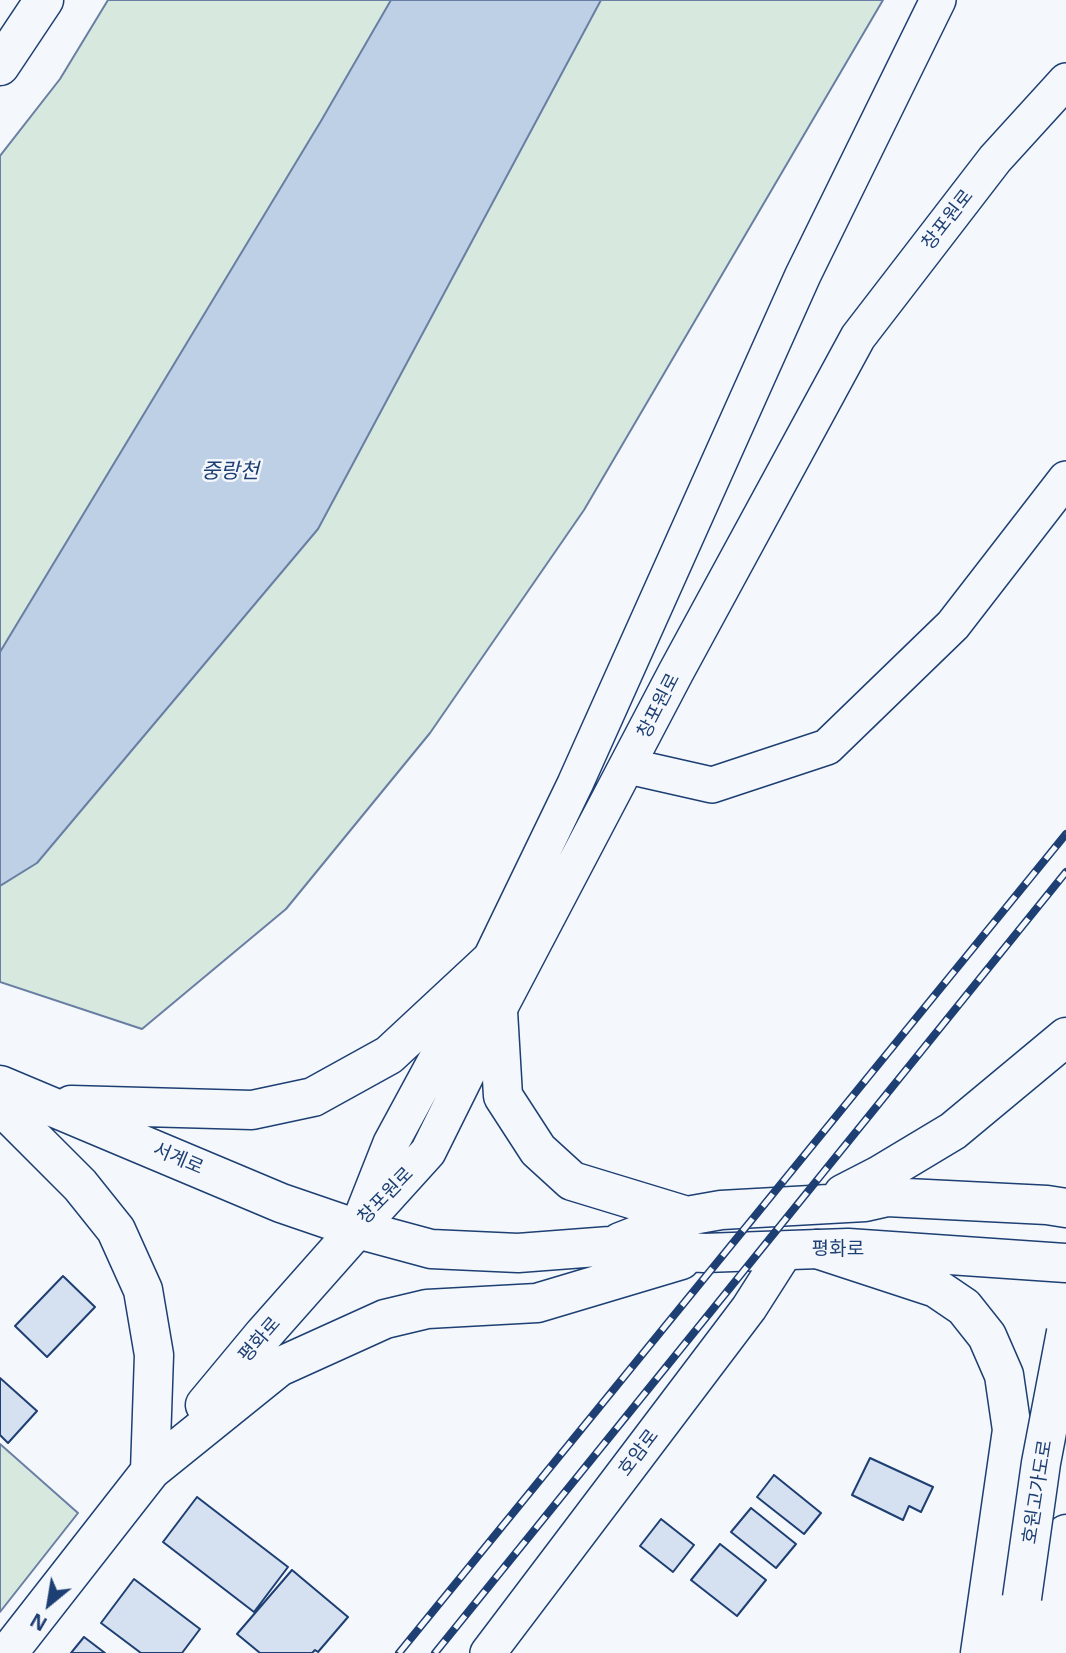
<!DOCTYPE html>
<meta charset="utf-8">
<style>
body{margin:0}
#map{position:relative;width:1066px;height:1653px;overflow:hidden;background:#f4f7fb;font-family:"Noto Sans",sans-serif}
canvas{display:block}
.north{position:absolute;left:14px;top:1569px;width:70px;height:70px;-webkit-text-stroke:5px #f4f7fb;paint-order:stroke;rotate:210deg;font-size:19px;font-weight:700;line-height:28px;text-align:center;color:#1d3f73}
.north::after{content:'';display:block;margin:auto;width:24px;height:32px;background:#1d3f73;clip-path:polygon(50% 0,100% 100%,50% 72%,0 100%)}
</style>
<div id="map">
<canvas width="1066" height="1653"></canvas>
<div class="north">N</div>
</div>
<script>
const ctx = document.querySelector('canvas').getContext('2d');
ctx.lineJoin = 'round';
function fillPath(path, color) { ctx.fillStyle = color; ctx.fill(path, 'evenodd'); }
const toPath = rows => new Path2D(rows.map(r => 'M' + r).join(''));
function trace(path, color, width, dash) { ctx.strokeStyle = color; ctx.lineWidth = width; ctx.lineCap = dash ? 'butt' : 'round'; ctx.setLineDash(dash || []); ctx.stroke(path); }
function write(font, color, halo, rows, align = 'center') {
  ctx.font = font + ' "Noto Sans","Noto Sans KR",sans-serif'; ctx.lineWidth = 5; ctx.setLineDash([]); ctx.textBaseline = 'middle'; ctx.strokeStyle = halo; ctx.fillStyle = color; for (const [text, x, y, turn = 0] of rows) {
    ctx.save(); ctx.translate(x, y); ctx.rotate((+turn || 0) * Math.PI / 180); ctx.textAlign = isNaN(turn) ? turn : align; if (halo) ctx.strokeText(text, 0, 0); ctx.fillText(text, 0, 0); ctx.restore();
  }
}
const green = toPath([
 [108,0,883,0,584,510,430,733,286,909,142,1029,0,982,0,156,60,79,108,0],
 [0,1444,78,1513,0,1612,0,1444]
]);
const water = toPath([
 [391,0,601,0,318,529,37,863,0,886,0,652,321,121,391,0]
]);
const building = toPath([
 [63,1276,95,1307,47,1357,15,1326,63,1276],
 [0,1378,37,1411,8,1443,0,1435,0,1378],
 [870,1458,933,1487,921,1512,909,1506,903,1520,852,1495,870,1458],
 [774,1475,821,1513,804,1534,757,1497,774,1475],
 [197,1497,288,1567,254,1612,163,1542,197,1497],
 [751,1508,796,1544,776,1568,731,1532,751,1508],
 [661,1519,694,1545,673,1572,640,1546,661,1519],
 [720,1544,766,1580,737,1616,691,1580,720,1544],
 [292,1570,348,1617,318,1652,315,1650,312,1653,260,1653,237,1634,292,1570],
 [134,1579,200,1629,182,1653,141,1653,101,1623,134,1579],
 [84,1637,105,1653,71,1653,84,1637]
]);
const minor = toPath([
 [628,766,712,785,827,747,953,625,1066,479],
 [371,1215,428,1152,498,1011,676,672,858,337,995,159,1066,81],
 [357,1229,391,1143,489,962,575,784,803,275,938,0],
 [488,1653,749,1308,786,1250]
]);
const major = toPath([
 [498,1011,503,1096,538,1150,572,1181,687,1216],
 [0,1085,281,1203,357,1229,431,1249,518,1253,610,1246,704,1253,848,1248,1066,1263],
 [0,1105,80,1185,116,1230,143,1290,154,1355,150,1471],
 [71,1105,252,1110,313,1097,389,1055,489,962],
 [843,1194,878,1176,953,1131,1066,1037],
 [620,1242,687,1216,721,1210,865,1202,887,1197,1047,1205,1066,1208],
 [205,1405,264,1334,357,1229],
 [150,1471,279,1367,385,1319,427,1309,537,1303,681,1260],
 [8,1653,166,1451]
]);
const highway = toPath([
 [0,66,44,0],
 [817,1249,936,1288,964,1307,987,1336,1004,1375,1012,1430,980,1653],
 [1015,1653,1022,1598],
 [1050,1653,1066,1534]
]);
const rail = toPath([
 [399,1653,1066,834],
 [435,1653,1066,872]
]);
const highwayBridge = toPath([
 [1022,1598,1041,1463,1066,1332]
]);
const streetNames = [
 ["창포원로",948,220,-52],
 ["창포원로",659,706,-63],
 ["서계로",178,1159,23],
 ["창포원로",386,1196,-46],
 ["평화로",838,1250],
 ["평화로",260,1340,-49],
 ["호암로",639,1453,-53],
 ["호원고가도로",1038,1492,-81]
];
const waterNames = [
 ["중랑천",230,472]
];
fillPath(green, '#d7e8df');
trace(green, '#687fa3', 2);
fillPath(water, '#bed0e5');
trace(water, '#687fa3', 2);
fillPath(building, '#d5e0f0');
trace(building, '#1d3f73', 2);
trace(minor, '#1d3f73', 38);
trace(major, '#1d3f73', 41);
trace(highway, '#1d3f73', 41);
trace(minor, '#f4f7fb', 35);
trace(major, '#f4f7fb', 38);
trace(highway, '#f4f7fb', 38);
trace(rail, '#1d3f73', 8);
trace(rail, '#f4f7fb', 5, [16]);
trace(highwayBridge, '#1d3f73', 41, []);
trace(highwayBridge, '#f4f7fb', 38);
write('19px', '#1d3f73', '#f4f7fb', streetNames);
write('italic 21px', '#1d3f73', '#f4f7fb', waterNames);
</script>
